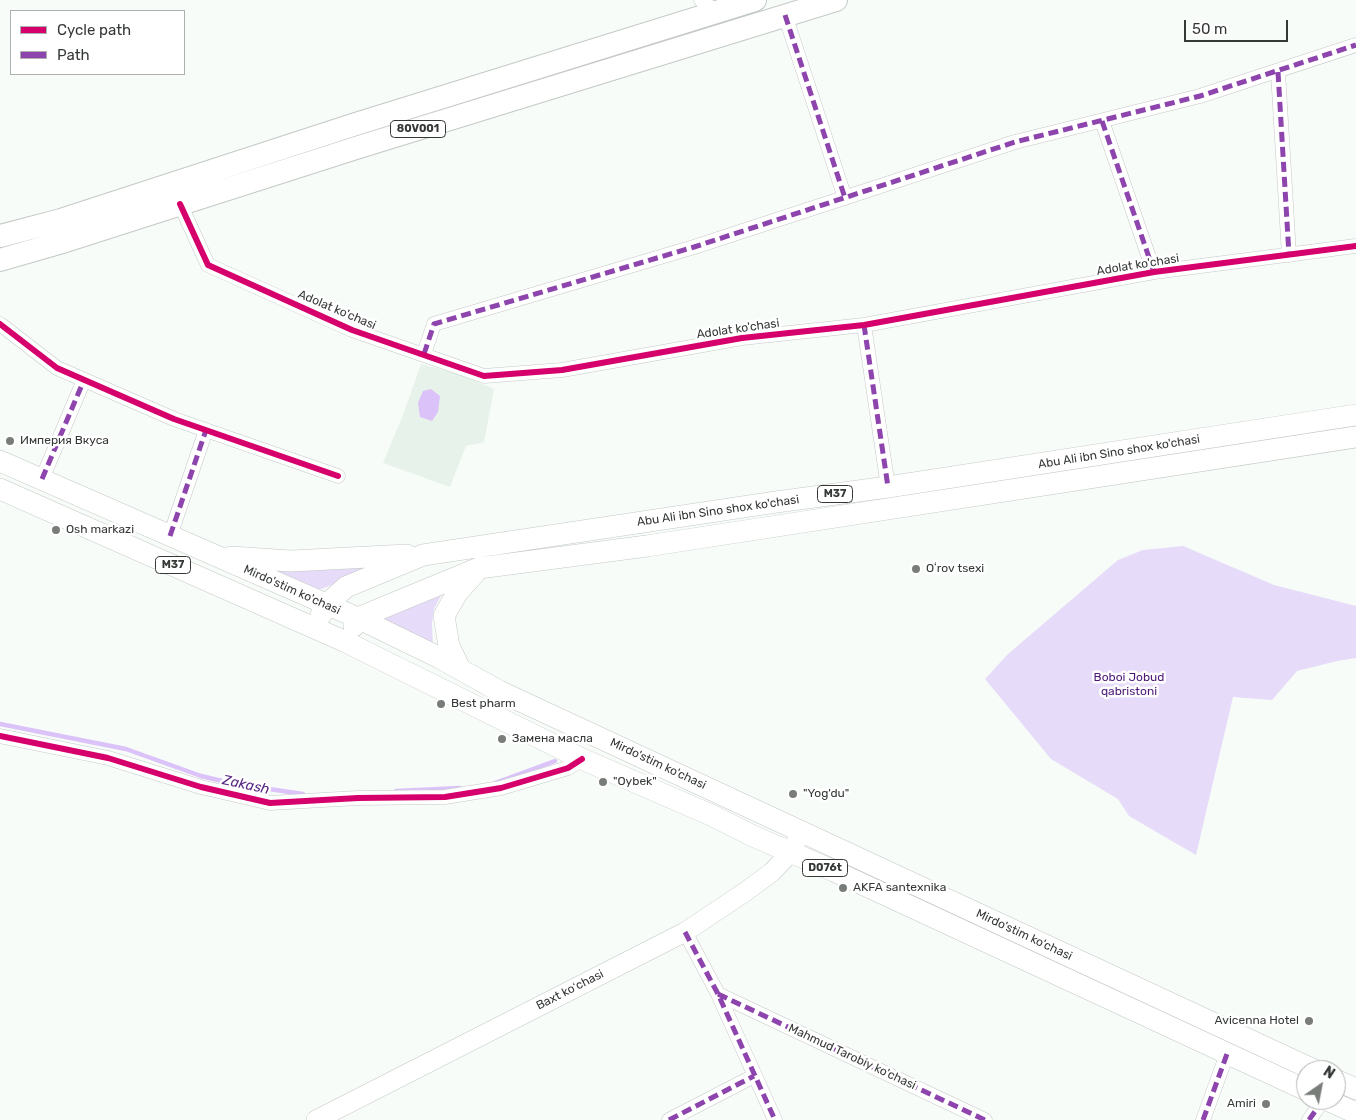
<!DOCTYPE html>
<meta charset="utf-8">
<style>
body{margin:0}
#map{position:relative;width:1356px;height:1120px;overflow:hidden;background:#f7fcf8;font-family:Rubik,sans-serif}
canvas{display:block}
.legend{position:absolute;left:10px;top:10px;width:175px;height:65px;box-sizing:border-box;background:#fff;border:1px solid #aeb0af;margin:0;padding:6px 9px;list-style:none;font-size:15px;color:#353936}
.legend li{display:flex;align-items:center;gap:10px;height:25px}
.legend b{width:25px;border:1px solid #aeb0af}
.north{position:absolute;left:1296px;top:1060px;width:50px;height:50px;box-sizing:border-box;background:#fff;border:1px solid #aeb0af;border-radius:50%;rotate:33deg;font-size:14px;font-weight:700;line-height:20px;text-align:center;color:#353936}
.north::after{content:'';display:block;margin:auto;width:18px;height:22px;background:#797d7a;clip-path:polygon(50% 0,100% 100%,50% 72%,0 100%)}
.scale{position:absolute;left:1184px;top:20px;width:104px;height:22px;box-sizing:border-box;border:2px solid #353936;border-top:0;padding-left:6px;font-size:15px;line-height:18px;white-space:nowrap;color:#353936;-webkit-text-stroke:4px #fff;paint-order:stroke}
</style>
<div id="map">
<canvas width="1356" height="1120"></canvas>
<ul class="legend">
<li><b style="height:6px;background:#d6006c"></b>Cycle path</li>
<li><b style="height:6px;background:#8e44ad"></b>Path</li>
</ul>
<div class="north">N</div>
<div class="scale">50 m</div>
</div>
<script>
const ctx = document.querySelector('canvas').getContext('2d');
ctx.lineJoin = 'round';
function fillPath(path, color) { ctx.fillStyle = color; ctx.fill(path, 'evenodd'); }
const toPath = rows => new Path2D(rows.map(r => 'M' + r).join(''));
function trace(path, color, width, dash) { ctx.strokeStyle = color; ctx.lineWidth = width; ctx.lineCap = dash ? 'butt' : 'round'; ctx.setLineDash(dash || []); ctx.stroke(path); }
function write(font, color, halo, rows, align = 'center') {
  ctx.font = font + ' Rubik,sans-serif'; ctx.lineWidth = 5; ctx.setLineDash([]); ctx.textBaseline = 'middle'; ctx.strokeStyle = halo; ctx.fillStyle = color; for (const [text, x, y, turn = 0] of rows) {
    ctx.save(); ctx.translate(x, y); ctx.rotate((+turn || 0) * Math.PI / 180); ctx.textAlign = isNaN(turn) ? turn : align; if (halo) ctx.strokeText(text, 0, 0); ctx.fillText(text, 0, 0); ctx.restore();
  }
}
const built = toPath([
 [421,364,461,375,494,389,484,442,466,446,450,487,383,463,403,415]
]);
const green = toPath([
 [1183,546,1274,585,1356,606,1356,658,1337,661,1297,671,1272,700,1233,697,1196,855,1129,816,1118,799,1051,759,985,679,1008,654,1118,560,1143,550],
 [390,563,316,591,274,569],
 [443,592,434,609,432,623,433,647,383,623,381,614]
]);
const water = toPath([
 [431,389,440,396,438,412,432,421,420,417,418,403,423,391]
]);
const stream = toPath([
 [0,724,126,749,201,776,235,784,303,794],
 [495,783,555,761],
 [396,791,460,788]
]);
const minor = toPath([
 [701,0,716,12],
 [785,15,845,198],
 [1278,72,1289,255],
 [1102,121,1154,272],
 [180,204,208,265,352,330,484,376,562,370,742,338,864,325,1154,272,1356,246],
 [0,324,57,368,174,419,338,476],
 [864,325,888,487],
 [424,354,434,324,694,247,1015,142,1200,96,1356,45],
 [42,479,84,380],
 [170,536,206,430],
 [0,736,108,758,201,787,270,803,358,798,445,797,501,788,568,768,582,759],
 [685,932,718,994,775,1120],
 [718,994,985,1120],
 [669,1120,754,1076],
 [1203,1120,1227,1054],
 [1309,1120,1323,1100]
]);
const secondary = toPath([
 [316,1120,685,932,745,892,772,872,790,853,802,831]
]);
const primary = toPath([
 [0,461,358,618,438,657,499,691,1314,1070],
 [0,489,346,642,582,759,711,815,753,836,834,871,1306,1090],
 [231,557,291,561,407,555],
 [321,615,326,605,346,587,423,555,776,502,888,487,1356,415],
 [354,626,358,618,479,568,647,546,1356,437],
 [460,669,449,646,444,616,457,593,475,573],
 [1336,1080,1356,1089],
 [1327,1100,1356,1113]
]);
const trunk = toPath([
 [0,236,61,220,356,124,755,0],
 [0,260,59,243,359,147,836,0]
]);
const quiet = toPath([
 [785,15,845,198],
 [1278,72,1289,255],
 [1102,121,1154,272],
 [864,325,888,487],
 [424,354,434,324,694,247,1015,142,1200,96,1356,45],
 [42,479,84,380],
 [170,536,206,430],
 [685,932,718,994,775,1120],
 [718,994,985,1120],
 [669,1120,754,1076],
 [1203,1120,1227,1054],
 [1309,1120,1323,1100]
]);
const cycleway = toPath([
 [180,204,208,265,352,330,484,376,562,370,742,338,864,325,1154,272,1356,246],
 [0,324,57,368,174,419,338,476],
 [0,736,108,758,201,787,270,803,358,798,445,797,501,788,568,768,582,759]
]);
const markers = [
 [10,441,5,"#797d7a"],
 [56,530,5,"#797d7a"],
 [916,569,5,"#797d7a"],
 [441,704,5,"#797d7a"],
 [502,739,5,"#797d7a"],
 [603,782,5,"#797d7a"],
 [793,794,5,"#797d7a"],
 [843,888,5,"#797d7a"],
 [1309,1021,5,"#797d7a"],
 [1266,1104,5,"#797d7a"]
];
const shields = [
 [418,129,55],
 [835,494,35],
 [173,565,35],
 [825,868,45]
];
const shieldNames = [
 ["80V001",418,129],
 ["M37",835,494],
 ["M37",173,565],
 ["D076t",825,868]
];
const streetNames = [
 ["Adolat ko'chasi",1138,265,-9],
 ["Adolat ko'chasi",337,310,23],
 ["Adolat ko'chasi",738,329,-8],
 ["Abu Ali ibn Sino shox ko'chasi",1119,452,-9],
 ["Abu Ali ibn Sino shox ko'chasi",718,511,-8],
 ["Mirdo'stim ko'chasi",292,590,24],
 ["Mirdo'stim ko'chasi",658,764,25],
 ["Mirdo'stim ko'chasi",1024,935,25],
 ["Baxt koʻchasi",570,990,-27],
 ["Mahmud Tarobiy ko'chasi",852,1057,25]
];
const poiNames = [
 ["Империя Вкуса",20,441],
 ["Osh markazi",66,530],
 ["Oʻrov tsexi",926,569],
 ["Best pharm",451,704],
 ["Замена масла",512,739],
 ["\"Oybek\"",613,782],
 ["\"Yog'du\"",803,794],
 ["AKFA santexnika",853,888],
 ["Avicenna Hotel",1299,1021,"right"],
 ["Amiri",1256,1104,"right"]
];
const parkNames = [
 ["Boboi Jobud",1129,678],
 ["qabristoni",1129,692]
];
const waterNames = [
 ["Zakash",246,785,12]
];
fillPath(built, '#e7f2ea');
fillPath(green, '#e6dbf9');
fillPath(water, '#dbc3fa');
trace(stream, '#dbc3fa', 4.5);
trace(minor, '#c4c9c5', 15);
trace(secondary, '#c4c9c5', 20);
trace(primary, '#c4c9c5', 22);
trace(trunk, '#c4c9c5', 24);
trace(minor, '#fefffe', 14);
trace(secondary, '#fefffe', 19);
trace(primary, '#fefffe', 21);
trace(trunk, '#fefffe', 22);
trace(quiet, '#8e44ad', 5, [10, 5]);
trace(cycleway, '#d6006c', 6);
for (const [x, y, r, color] of markers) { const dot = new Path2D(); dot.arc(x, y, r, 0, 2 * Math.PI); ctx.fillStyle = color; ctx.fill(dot); trace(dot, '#fff', 2); }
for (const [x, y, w] of shields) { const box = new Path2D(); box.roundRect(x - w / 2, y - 8.5, w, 17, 4); ctx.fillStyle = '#fff'; ctx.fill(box); trace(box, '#353936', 1); }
write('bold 11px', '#353936', null, shieldNames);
write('12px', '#353936', '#fff', streetNames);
write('12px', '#353936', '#fff', poiNames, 'left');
write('12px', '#4c1976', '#fff', parkNames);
write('italic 14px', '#582784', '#fff', waterNames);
</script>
